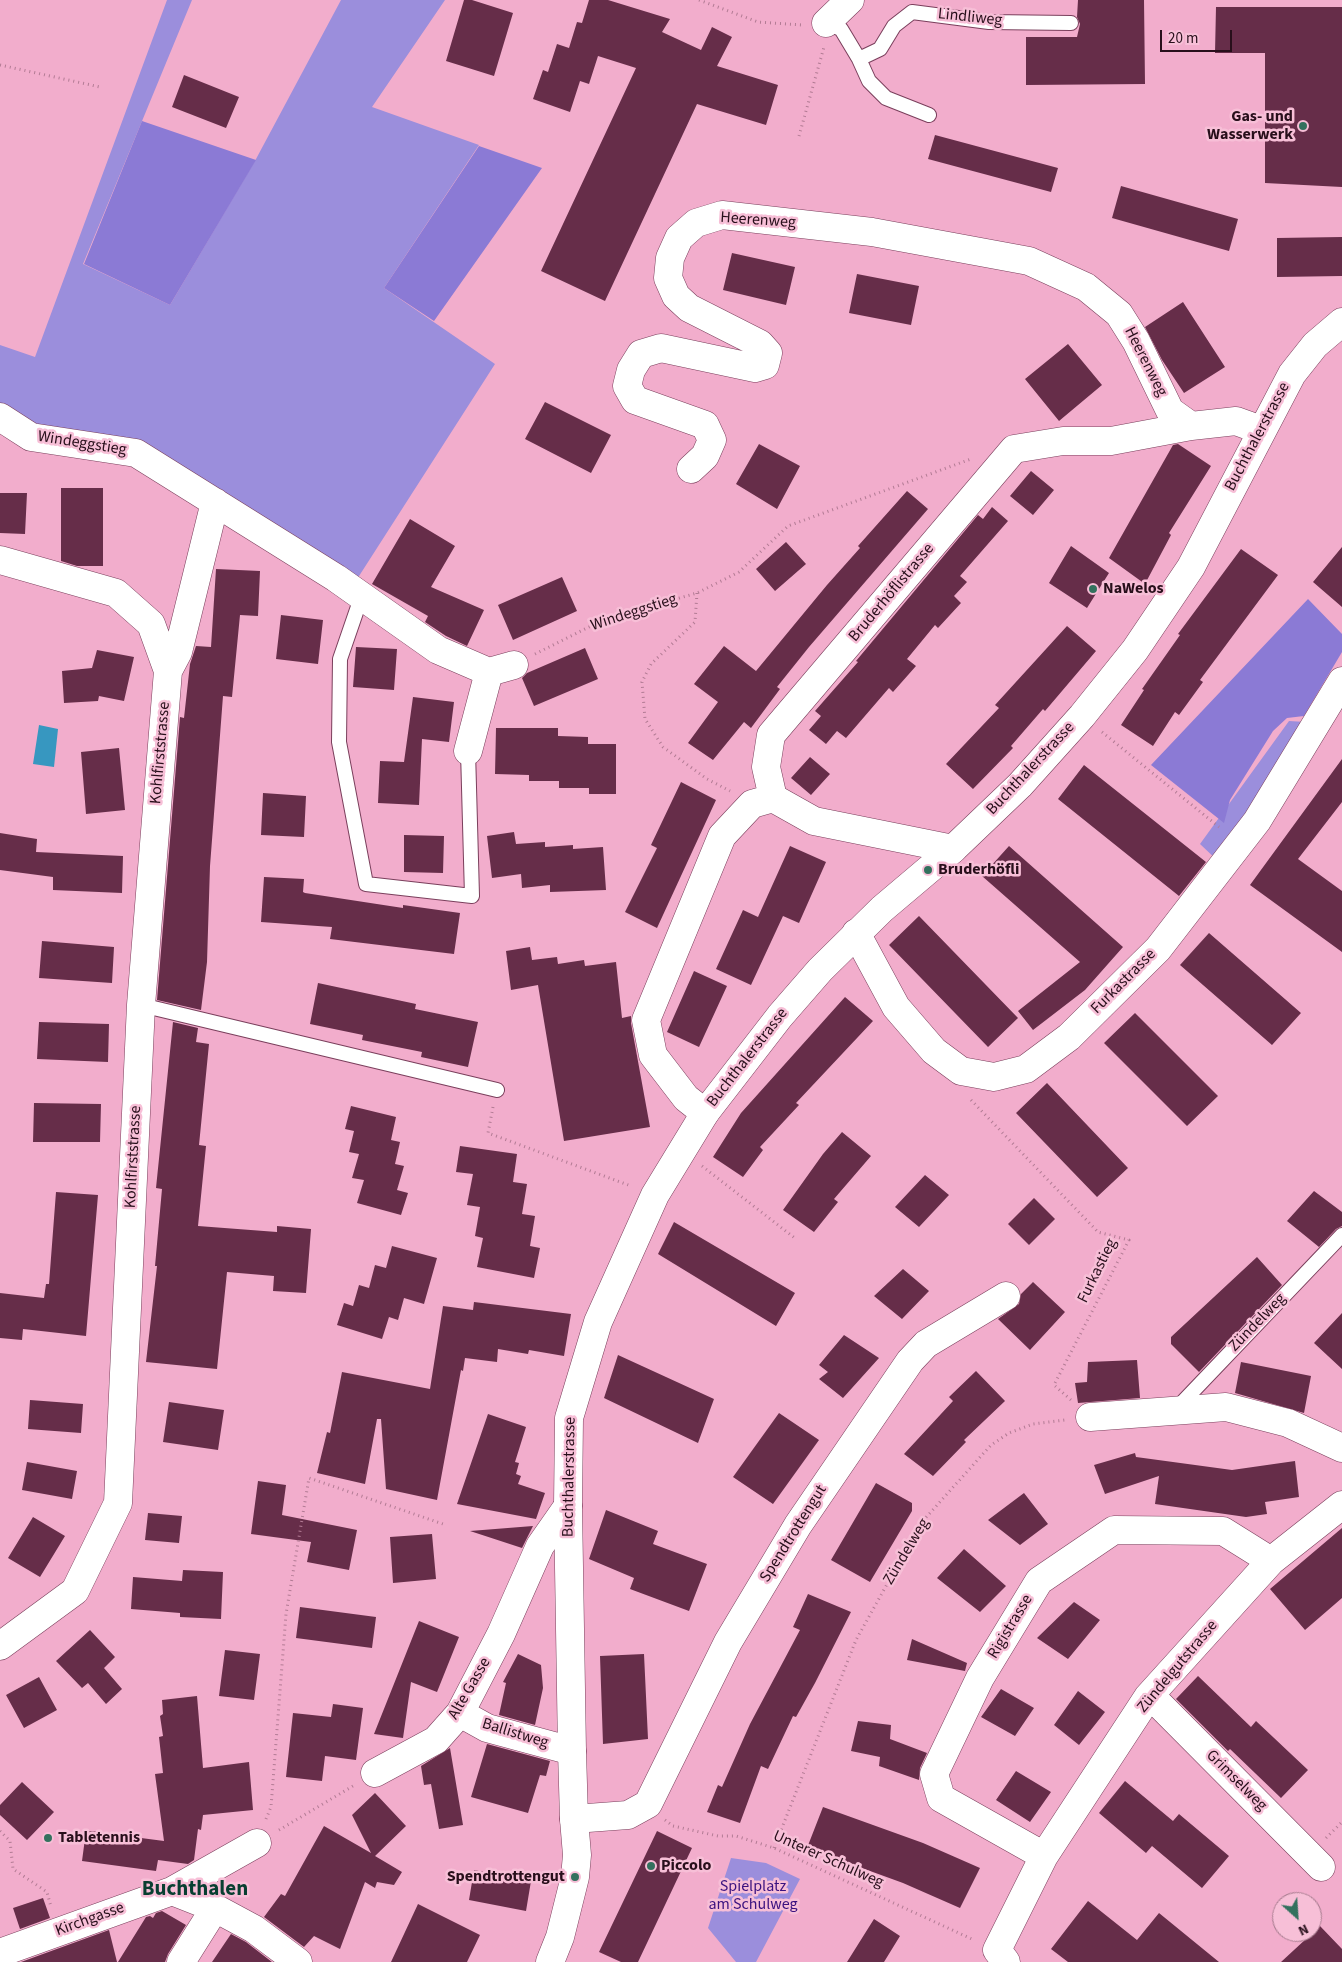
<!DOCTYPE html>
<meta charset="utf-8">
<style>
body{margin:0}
#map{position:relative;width:1342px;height:1962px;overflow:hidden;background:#f2adcc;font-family:"Source Sans 3",sans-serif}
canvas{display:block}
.north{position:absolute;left:1272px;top:1892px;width:50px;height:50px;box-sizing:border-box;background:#f7bfd7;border:1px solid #a4798c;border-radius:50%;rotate:154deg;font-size:14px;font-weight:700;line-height:20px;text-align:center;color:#280f1b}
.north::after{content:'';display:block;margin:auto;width:18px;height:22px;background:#33715e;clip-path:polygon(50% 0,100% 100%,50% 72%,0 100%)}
.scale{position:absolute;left:1160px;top:30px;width:72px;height:22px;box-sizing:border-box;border:2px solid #280f1b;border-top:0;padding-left:6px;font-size:15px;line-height:18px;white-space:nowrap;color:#280f1b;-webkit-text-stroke:4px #f7bfd7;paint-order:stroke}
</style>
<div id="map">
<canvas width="1342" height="1962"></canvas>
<div class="north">N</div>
<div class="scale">20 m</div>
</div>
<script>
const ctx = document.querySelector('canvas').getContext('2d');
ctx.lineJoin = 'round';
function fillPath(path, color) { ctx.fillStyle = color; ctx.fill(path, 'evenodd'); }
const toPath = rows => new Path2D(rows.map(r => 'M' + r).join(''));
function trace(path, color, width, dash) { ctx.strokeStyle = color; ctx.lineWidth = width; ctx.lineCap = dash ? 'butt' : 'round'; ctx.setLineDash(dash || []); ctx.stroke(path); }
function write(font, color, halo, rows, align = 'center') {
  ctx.font = font + ' "Source Sans 3",sans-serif'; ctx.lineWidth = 5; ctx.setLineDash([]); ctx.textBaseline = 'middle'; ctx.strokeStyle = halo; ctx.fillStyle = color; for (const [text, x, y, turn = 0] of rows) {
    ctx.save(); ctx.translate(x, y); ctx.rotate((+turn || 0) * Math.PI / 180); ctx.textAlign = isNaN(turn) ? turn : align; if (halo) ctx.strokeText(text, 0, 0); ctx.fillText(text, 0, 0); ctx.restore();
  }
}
const green = toPath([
 [167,0,192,0,83,264,170,305,256,159,341,0,445,0,372,107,479,145,384,288,495,364,352,587,154,452,53,433,0,407,0,345,35,357],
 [1289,721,1306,722,1219,862,1200,844],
 [731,1858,766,1863,800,1879,756,1962,736,1962,708,1928]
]);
const forest = toPath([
 [142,121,256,160,170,305,84,264],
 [479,146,542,168,434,321,384,288],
 [1308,599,1342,634,1342,652,1304,716,1287,718,1273,731,1230,800,1224,823,1151,765]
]);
const water = toPath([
 [39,725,58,729,54,767,33,764]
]);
const building = toPath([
 [464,0,472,0,513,13,494,76,446,61],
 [589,0,608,0,670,19,662,32,701,50,712,27,732,37,717,66,778,85,766,125,697,104,605,301,541,271,636,68,598,56,589,84,580,81,570,112,533,99,543,70,548,72,557,44,569,48,577,22,582,23],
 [1078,0,1144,0,1145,84,1026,85,1026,37,1077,37,1080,24,1077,17],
 [1216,7,1342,7,1342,187,1265,183,1265,53,1215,53],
 [184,75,239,97,226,128,172,107],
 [935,135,1058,168,1051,192,928,159],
 [1121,186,1238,219,1229,251,1112,218],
 [1342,237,1342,276,1277,277,1277,238],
 [732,253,795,267,786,305,723,290],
 [857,274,919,286,911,325,849,313],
 [1183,302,1225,367,1184,393,1162,360,1145,327],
 [1068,344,1102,385,1059,421,1025,379],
 [545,402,611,435,591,473,525,439],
 [759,444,800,466,777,509,736,484],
 [1178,444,1211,466,1169,533,1171,535,1145,584,1109,558,1173,445],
 [1031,471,1054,490,1033,515,1010,496],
 [61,488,103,488,103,566,77,566,61,561],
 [907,491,928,509,809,647,777,687,780,689,751,728,744,722,713,760,688,743,718,702,694,684,724,646,756,671,827,585,860,548,858,546],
 [0,493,27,493,25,534,0,533],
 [992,507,1008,521,960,576,967,582,954,596,961,603,938,628,935,625,907,659,916,666,893,692,889,688,846,738,837,731,826,744,809,730,821,716,815,711,858,662,856,661,978,515,983,519],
 [410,519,455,546,431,587,484,610,467,646,446,636,425,622,428,616,372,584],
 [786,542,806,564,775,591,756,569],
 [1071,546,1109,573,1087,608,1049,583],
 [1342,547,1342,607,1313,582],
 [1241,549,1278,575,1200,680,1203,682,1179,715,1175,712,1153,746,1121,725,1144,690,1142,689,1180,635,1178,634],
 [216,569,260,571,258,616,240,615,232,697,223,696,210,866,207,962,201,1010,157,1000,180,717,184,718,190,664,196,646,211,647],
 [562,577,577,611,513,640,498,605],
 [281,615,323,620,318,664,276,659],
 [1067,626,1096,651,1045,711,1043,709,1011,746,1013,748,973,789,946,764,999,708,995,705],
 [356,647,397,649,394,690,353,687],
 [585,648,598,679,534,706,522,678,527,673],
 [97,650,134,657,124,701,99,696,98,701,64,703,62,671,92,668],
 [413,697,454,702,449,742,422,739,419,805,378,803,380,761,404,762],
 [496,728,558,728,558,736,588,737,588,744,616,744,616,794,589,794,589,788,559,788,559,781,529,781,529,775,495,774],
 [119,748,125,810,86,814,81,752],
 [810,757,830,774,811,795,791,778],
 [1342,759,1342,802,1298,859,1342,891,1342,952,1250,885],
 [1084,765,1206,862,1179,896,1058,799],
 [681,782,716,800,657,928,625,912,657,848,651,845],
 [263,793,306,796,304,837,261,835],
 [514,832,516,844,545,842,545,847,573,845,573,849,603,847,606,890,550,892,550,885,522,888,521,874,492,878,487,836],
 [0,833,37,839,36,852,123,856,122,893,53,890,53,877,0,870],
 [404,835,444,836,443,873,404,872],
 [790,846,826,862,799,923,783,916,751,985,716,969,743,910,758,917],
 [1009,846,1123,947,1085,990,1033,1030,1018,1011,1080,962,982,876],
 [264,877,304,879,303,892,305,893,403,908,403,905,460,913,454,954,330,939,332,927,261,922],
 [919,916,1018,1018,988,1047,889,945],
 [1209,933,1301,1013,1272,1045,1180,965],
 [42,941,114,947,112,983,39,978],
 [530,947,532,960,557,957,558,964,584,960,585,966,616,962,622,1018,631,1016,631,1023,650,1127,564,1141,538,985,511,990,506,951],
 [694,971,727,986,699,1047,667,1032],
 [318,983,416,1004,415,1009,478,1022,468,1067,421,1057,422,1052,362,1040,363,1035,310,1024],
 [845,997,873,1021,796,1103,799,1105,760,1147,763,1150,743,1177,713,1157,741,1113],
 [1135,1013,1218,1096,1187,1126,1104,1043],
 [39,1022,109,1024,108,1062,37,1059],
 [173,1022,198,1028,196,1042,209,1044,199,1145,206,1146,198,1226,277,1232,277,1226,311,1229,306,1293,273,1291,274,1276,227,1272,217,1369,146,1362,157,1266,155,1266,162,1189,156,1188],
 [1047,1083,1128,1168,1097,1197,1016,1113],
 [34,1103,101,1104,100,1142,33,1142],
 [351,1106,396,1117,391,1140,400,1142,395,1164,404,1166,397,1190,408,1193,401,1215,357,1203,364,1180,352,1178,359,1154,349,1152,354,1131,345,1129],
 [842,1132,871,1156,834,1199,838,1202,814,1232,783,1210,823,1154],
 [460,1146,517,1154,513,1182,527,1184,522,1214,535,1216,530,1246,540,1248,534,1278,477,1267,483,1238,475,1236,480,1207,467,1205,473,1174,456,1172],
 [925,1175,949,1195,919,1227,895,1207],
 [1314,1191,1342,1212,1342,1226,1336,1229,1319,1247,1287,1221],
 [56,1192,98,1195,86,1336,23,1329,22,1340,0,1338,0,1293,44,1298,46,1284,49,1284],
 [1034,1198,1055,1219,1029,1245,1008,1224],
 [674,1222,795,1293,776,1326,658,1254],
 [392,1246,437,1258,424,1304,404,1298,398,1320,389,1317,382,1339,337,1325,344,1303,353,1306,359,1285,369,1288,375,1265,386,1268],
 [1257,1257,1282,1285,1199,1372,1171,1344,1171,1337],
 [903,1269,929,1291,902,1319,874,1296],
 [1033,1282,1065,1312,1030,1350,998,1319,1019,1304,1021,1294],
 [474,1302,571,1314,564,1356,529,1350,528,1354,498,1349,497,1362,465,1358,463,1371,461,1370,437,1500,386,1489,381,1419,377,1419,365,1484,317,1473,327,1432,330,1433,342,1372,430,1389,443,1306,473,1310],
 [1342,1313,1342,1369,1314,1343],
 [844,1335,879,1358,843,1398,819,1379,828,1372,819,1365],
 [618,1355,714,1399,698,1443,604,1398],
 [1137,1360,1140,1398,1078,1403,1075,1383,1087,1382,1088,1362],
 [1241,1362,1311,1376,1304,1413,1235,1393],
 [976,1371,1005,1401,964,1440,966,1442,933,1476,904,1454,953,1401,949,1397],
 [30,1400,83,1404,81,1433,28,1429],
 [169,1402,224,1410,218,1450,163,1442],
 [779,1413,819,1440,773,1504,733,1477],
 [488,1414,526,1427,515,1462,519,1463,516,1474,521,1476,518,1484,545,1493,536,1519,457,1504],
 [1135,1453,1136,1457,1232,1470,1295,1461,1299,1497,1265,1502,1267,1514,1246,1517,1155,1504,1159,1476,1105,1494,1094,1465],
 [27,1462,77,1471,72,1499,22,1490],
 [258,1481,286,1485,282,1515,357,1530,349,1570,307,1562,311,1542,251,1534],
 [876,1483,912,1503,912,1511,870,1582,831,1560],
 [1024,1493,1048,1524,1020,1545,988,1520],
 [606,1510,658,1531,653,1544,707,1564,689,1611,630,1589,634,1578,589,1559],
 [148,1513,182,1516,179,1543,145,1540],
 [33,1517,65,1536,40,1577,8,1558],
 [533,1526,522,1548,470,1531],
 [1342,1528,1342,1598,1305,1630,1270,1589],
 [432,1534,436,1579,393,1583,390,1537],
 [964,1549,1006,1586,980,1612,937,1578],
 [183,1570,223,1572,221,1619,180,1617,180,1613,131,1609,133,1577,182,1581],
 [808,1594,851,1612,815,1683,796,1717,793,1716,768,1769,761,1766,740,1823,707,1812,718,1785,722,1787,750,1724,800,1630,793,1627],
 [1074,1602,1100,1620,1068,1659,1037,1638],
 [300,1607,376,1617,372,1648,296,1638],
 [419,1621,459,1637,437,1692,411,1682,403,1738,374,1734],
 [90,1630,115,1657,104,1668,122,1689,106,1704,88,1683,82,1688,56,1661],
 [912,1639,967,1663,965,1671,907,1660],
 [225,1650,260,1654,254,1700,219,1696],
 [518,1654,541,1665,543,1688,535,1725,499,1715,506,1683,503,1682],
 [644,1654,648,1739,603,1744,600,1656],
 [1198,1676,1251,1727,1256,1721,1308,1770,1281,1798,1230,1749,1228,1751,1176,1699],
 [39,1677,57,1710,24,1728,6,1695],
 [1001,1689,1034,1708,1015,1736,981,1717],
 [1078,1691,1105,1712,1079,1745,1054,1725],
 [197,1696,203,1768,249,1762,253,1810,203,1815,201,1830,198,1829,194,1860,188,1864,158,1860,156,1871,82,1861,86,1831,119,1833,118,1835,164,1841,155,1774,163,1773,159,1737,163,1736,160,1716,163,1714,162,1700],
 [333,1704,363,1708,356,1760,325,1756,322,1781,286,1777,293,1713,331,1717],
 [858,1721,891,1725,890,1739,927,1753,920,1768,919,1780,879,1766,880,1757,851,1751],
 [487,1744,550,1761,546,1776,540,1775,528,1813,471,1797],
 [450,1748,463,1825,439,1829,431,1784,424,1785,421,1766],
 [1016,1771,1051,1792,1030,1822,996,1800],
 [1125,1781,1173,1821,1179,1814,1229,1856,1202,1888,1152,1846,1146,1853,1099,1813],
 [22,1782,54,1812,27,1840,0,1815,0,1805],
 [375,1793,406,1826,375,1856,402,1872,394,1885,377,1882,375,1888,365,1882,340,1949,314,1936,304,1947,264,1917,281,1894,285,1896,324,1826,371,1853,352,1815],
 [823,1807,923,1843,980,1868,960,1908,903,1883,807,1848],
 [657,1831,692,1848,638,1962,621,1962,599,1952],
 [474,1870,531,1881,526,1911,469,1900],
 [43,1898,50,1918,20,1929,13,1908],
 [1088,1901,1137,1940,1159,1913,1219,1962,1068,1962,1051,1949],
 [418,1904,480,1935,467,1962,391,1962],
 [162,1911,186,1925,168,1954,165,1962,118,1962,146,1917,150,1916,153,1918,156,1913],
 [874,1919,900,1936,884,1962,847,1962],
 [1320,1926,1342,1949,1342,1962,1281,1962],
 [109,1930,117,1962,21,1962],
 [231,1934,246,1942,272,1962,212,1962]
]);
const path = toPath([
 [699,0,758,22,802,25],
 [0,65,100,87],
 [799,136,824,47],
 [697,593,695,622,651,664,642,682,645,719,663,747,707,779,730,791],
 [535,654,603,620,697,593,739,572,788,526,971,459],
 [1102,732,1219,827],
 [971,1100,1098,1232,1129,1240,1054,1385,1071,1400],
 [493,1107,488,1133,631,1186],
 [702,1166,796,1239],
 [266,1819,271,1807,286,1614,309,1478,443,1524],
 [665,1820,673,1826,718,1836,736,1836,774,1848,974,1940],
 [279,1830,353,1786],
 [0,1831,10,1841,13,1869,47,1892,51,1907],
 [1326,1838,1342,1822],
 [774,1848,856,1640,921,1523,991,1445,1009,1433,1033,1424,1065,1420]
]);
const service = toPath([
 [826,23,841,29,859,59],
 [929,115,886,98,869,81,859,59,880,49,894,26,912,12,989,22,1071,23],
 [362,595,340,659,339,742,366,884,472,896,468,751],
 [141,1005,497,1090],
 [1176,1409,1342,1235]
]);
const minor = toPath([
 [826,23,850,0],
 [0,417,31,437,136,453,336,578,438,650,489,672,514,665],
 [691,469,705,456,712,440,705,425,635,400,627,386,631,370,641,354,661,348,755,368,765,365,768,353,760,344,689,308,676,296,668,278,670,258,679,238,696,223,722,215,872,232,1029,261,1086,287,1119,314,1136,341,1170,411,1191,426],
 [0,560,116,593,151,624,168,671,141,1005,118,1503,75,1591,0,1646],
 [168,671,178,652,215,502],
 [468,751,489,672],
 [953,849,814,821,773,798,766,767,771,735,1014,449,1063,441,1111,441,1191,426,1236,421,1261,430],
 [856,933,896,1007,934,1051,961,1071,994,1077,1026,1069,1069,1037,1158,949,1257,821,1342,681],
 [705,1113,686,1098,653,1055,646,1020,722,836,752,804,773,798],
 [1090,1417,1226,1407,1288,1423,1342,1448],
 [1150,1695,1321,1867],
 [460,1713,487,1728,572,1751],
 [375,1773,436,1740,460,1713,501,1634,540,1546,568,1506],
 [574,1819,628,1815,648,1804,728,1642,798,1525,910,1361,926,1344,1006,1296],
 [1044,1856,941,1798,934,1774,980,1678,1039,1581,1114,1530,1223,1531,1271,1561],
 [172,1891,215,1908,254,1929,298,1962],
 [0,1953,172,1891,257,1843],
 [181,1962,215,1908],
 [1006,1962,997,1950,1044,1856,1148,1697,1271,1561,1342,1505]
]);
const tertiary = toPath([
 [550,1962,560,1937,575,1877,577,1855,574,1819,572,1751,568,1506,569,1418,598,1322,655,1195,705,1113,780,1016,820,970,882,909,953,849,1020,785,1082,716,1135,650,1191,567,1292,374,1315,345,1342,322]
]);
const markers = [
 [1303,126,5,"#33715e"],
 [1093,589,5,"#33715e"],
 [928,870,5,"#33715e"],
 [48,1838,5,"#33715e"],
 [651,1866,5,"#33715e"],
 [575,1877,5,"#33715e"]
];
const streetNames = [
 ["Lindliweg",970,18,6],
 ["Heerenweg",758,221,4],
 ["Heerenweg",1145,362,63],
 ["Buchthalerstrasse",1258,437,-62],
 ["Windeggstieg",82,444,9],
 ["Bruderhöflistrasse",892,593,-50],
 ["Windeggstieg",634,613,-18],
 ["Kohlfirststrasse",161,753,-85],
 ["Buchthalerstrasse",1031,769,-47],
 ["Furkastrasse",1124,982,-45],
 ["Buchthalerstrasse",748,1058,-52],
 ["Kohlfirststrasse",134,1157,-87],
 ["Furkastieg",1098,1271,-64],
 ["Zündelweg",1258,1323,-46],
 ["Buchthalerstrasse",570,1477,-89],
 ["Spendtrottengut",794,1534,-58],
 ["Zündelweg",907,1552,-59],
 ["Rigistrasse",1011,1627,-59],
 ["Zündelgutstrasse",1178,1667,-50],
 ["Alte Gasse",470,1689,-60],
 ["Ballistweg",515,1734,17],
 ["Grimselweg",1236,1781,45],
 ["Unterer Schulweg",828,1860,24],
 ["Kirchgasse",90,1920,-20]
];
const poiNames = [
 ["Gas- und",1293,117,"right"],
 ["Wasserwerk",1293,135,"right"],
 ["NaWelos",1103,589],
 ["Bruderhöfli",938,870],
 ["Tabletennis",58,1838],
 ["Piccolo",661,1866],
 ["Spendtrottengut",565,1877,"right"]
];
const parkNames = [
 ["Spielplatz",753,1887],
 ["am Schulweg",753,1905]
];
const districtNames = [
 ["Buchthalen",195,1890]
];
fillPath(green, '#9b8edc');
fillPath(forest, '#8b7ad5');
fillPath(water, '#3797c0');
fillPath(building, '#662d49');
trace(service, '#7a3f5c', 16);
trace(minor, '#7a3f5c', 29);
trace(tertiary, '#7a3f5c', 29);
trace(path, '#b27b94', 3, [1, 4]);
trace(service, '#fff', 14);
trace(minor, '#fff', 28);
trace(tertiary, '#fff', 28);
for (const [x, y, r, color] of markers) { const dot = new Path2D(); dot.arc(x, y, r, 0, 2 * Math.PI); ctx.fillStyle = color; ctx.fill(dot); trace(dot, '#f7bfd7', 2); }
write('16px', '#280f1b', '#f7bfd7', streetNames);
write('bold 16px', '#280f1b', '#f7bfd7', poiNames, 'left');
write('16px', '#3a117f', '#f7bfd7', parkNames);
write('bold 21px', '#083f31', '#f7bfd7', districtNames);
</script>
